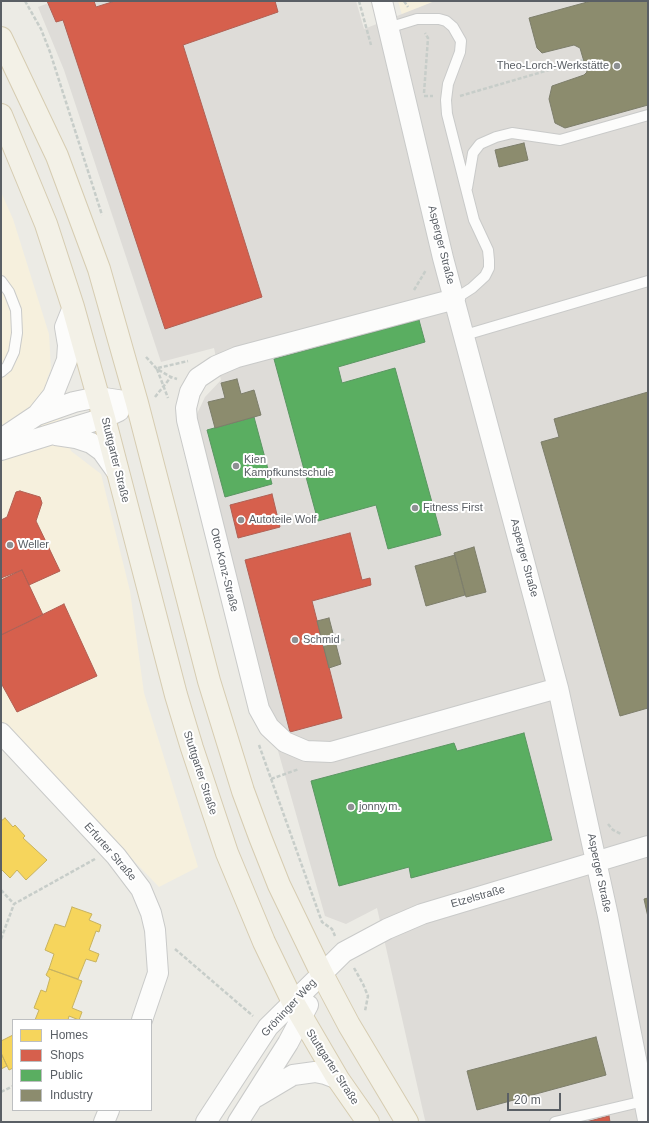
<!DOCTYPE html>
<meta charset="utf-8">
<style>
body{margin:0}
#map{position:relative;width:649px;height:1123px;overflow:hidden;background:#ecebe5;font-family:Helvetica,sans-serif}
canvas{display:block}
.frame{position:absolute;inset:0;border:2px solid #5a5f65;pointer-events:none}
.legend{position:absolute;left:12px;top:1019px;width:140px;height:92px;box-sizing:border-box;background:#fff;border:1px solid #bdbfc1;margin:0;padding:5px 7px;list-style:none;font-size:12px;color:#5a5f65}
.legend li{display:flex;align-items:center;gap:8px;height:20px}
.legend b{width:20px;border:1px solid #bdbfc1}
.scale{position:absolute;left:507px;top:1093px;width:54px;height:18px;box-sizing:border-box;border:2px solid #5a5f65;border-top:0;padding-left:5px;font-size:12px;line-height:14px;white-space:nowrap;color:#5a5f65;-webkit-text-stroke:3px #fff;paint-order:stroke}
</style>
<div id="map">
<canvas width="649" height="1123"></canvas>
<div class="frame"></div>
<ul class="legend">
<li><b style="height:11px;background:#f6d55c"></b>Homes</li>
<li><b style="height:11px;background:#d6604d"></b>Shops</li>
<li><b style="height:11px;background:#5aae61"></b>Public</li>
<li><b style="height:11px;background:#8c8c6e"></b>Industry</li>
</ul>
<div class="scale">20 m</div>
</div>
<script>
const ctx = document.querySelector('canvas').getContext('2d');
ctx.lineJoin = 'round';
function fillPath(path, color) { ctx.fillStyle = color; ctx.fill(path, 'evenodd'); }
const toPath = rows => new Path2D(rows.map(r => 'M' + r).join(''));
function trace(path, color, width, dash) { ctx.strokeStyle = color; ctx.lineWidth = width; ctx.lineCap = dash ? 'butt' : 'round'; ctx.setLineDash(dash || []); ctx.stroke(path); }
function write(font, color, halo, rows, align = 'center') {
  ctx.font = font + ' Helvetica,sans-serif'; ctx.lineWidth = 4; ctx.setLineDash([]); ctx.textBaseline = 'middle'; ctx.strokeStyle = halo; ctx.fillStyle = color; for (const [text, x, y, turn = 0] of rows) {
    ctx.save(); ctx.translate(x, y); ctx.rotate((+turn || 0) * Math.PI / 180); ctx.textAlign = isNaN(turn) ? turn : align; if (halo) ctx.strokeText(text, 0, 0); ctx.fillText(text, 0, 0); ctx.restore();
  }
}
const commercial = toPath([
 [398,1,435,1,402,15],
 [1,192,13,219,49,334,51,369,47,379,71,451,101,474,130,591,144,693,198,867,159,887,1,722]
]);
const industrial = toPath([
 [54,1,356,1,364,29,435,1,648,1,648,1122,426,1122,425,1120,377,908,346,924,325,916,265,705,196,416,205,397,221,380,214,348,161,362,64,70,38,7]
]);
const homes = toPath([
 [5,818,13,827,15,825,25,836,23,838,47,860,26,880,17,870,10,878,1,869,1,821,5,818],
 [72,907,92,914,89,920,101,925,99,932,96,931,89,950,99,954,96,962,86,959,78,979,49,969,54,954,45,950,55,924,65,927,72,907],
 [49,969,82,981,72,1008,82,1012,79,1020,69,1016,68,1020,35,1020,39,1010,34,1008,41,990,46,992,50,978,46,975,49,969],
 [13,1035,13,1068,9,1070,1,1053,1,1041,13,1035],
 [1,1053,7,1066,1,1069,1,1053]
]);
const shops = toPath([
 [47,1,94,1,96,7,115,1,275,1,278,12,183,45,262,297,165,329,63,20,56,22,47,1],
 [20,491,40,497,42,503,36,521,60,571,29,585,22,570,1,578,1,520,7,517,16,492,20,491],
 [272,494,280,527,238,538,230,505,272,494],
 [350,533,362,580,370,578,371,585,312,601,342,718,290,732,245,560,350,533],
 [22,570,43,615,1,635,1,580,22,570],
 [64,604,97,676,17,712,1,683,1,635,64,604],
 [609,1116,610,1122,586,1122,609,1116]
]);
const public = toPath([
 [419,320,425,342,338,367,342,383,395,368,441,535,388,549,376,505,318,521,274,359,419,320],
 [254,417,272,484,225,497,207,430,254,417],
 [524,733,552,840,411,878,409,867,339,886,311,781,454,743,457,751,524,733]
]);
const industry = toPath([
 [591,1,648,1,648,105,565,128,555,123,549,99,552,86,584,75,587,72,580,48,574,45,542,53,537,48,529,18,591,1],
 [524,143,528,160,499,167,495,150,524,143],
 [237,379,241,394,254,390,261,415,215,428,208,402,225,398,221,383,237,379],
 [648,392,648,708,620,716,541,442,559,437,554,419,648,392],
 [474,547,486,592,466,597,454,553,474,547],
 [455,555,465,595,426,606,415,566,455,555],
 [329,618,341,664,329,668,317,621,329,618],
 [648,898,648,917,644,899,648,898],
 [596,1037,606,1075,477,1110,467,1071,596,1037]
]);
const path = toPath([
 [25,1,41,29,50,52,102,215],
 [359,1,371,45],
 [404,1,408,7],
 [424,93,428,38,425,33],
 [424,96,433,96],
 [460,96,583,60],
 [414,290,426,270],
 [146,357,157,369,171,377,177,379],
 [158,368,188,361],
 [157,369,168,398],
 [155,397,171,377],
 [323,645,346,639],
 [259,745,322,922,332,929,335,936],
 [271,779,299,769],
 [608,824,613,830,621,834],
 [1,890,14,904],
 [1,939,14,904,95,859],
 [175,949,253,1016],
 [354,968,363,984,368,996,365,1011],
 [1,1092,13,1086]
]);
const service = toPath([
 [388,28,417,19,439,19,446,21,453,27,461,41,460,52,448,84,446,100,447,114,474,220,488,250,489,260,489,268,485,276,472,288,455,299],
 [467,188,473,153,480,144,496,137,512,133,560,140,648,115],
 [1,281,9,292,16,310,17,333,14,352,7,367,1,372],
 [465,335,648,281],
 [555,1122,644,1101]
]);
const minor = toPath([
 [382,1,443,258,558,688,608,916,648,1120],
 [455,299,237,357,216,366,198,378,190,392,186,408,187,420,259,709,269,727,285,742,306,751,331,752,558,688],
 [37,415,53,395,67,360,68,345,65,327,73,307],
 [56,435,76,438,91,443,102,451,117,472],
 [1,439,37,415,74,402,98,397,137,403],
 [1,450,104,418,119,411],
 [1,733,116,856,141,889,151,913,155,930,158,973,142,1020],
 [256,1097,293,1075,315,1072,325,1074,338,1079],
 [104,1122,109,1110],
 [206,1122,268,1027,344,952,387,929,422,914,648,846],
 [238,1122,288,1043,308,1005]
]);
const primary = toPath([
 [1,38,57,156,99,269,137,403,209,681,243,791,260,837,279,885,322,974,349,1025,407,1122],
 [1,115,46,224,73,307,104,418,176,695,192,748,227,853,264,942,293,1002,338,1079,368,1122]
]);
const markers = [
 [617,66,4,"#8d9092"],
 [236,466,4,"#8d9092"],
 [415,508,4,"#8d9092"],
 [241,520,4,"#8d9092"],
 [10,545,4,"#8d9092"],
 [295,640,4,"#8d9092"],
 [351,807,4,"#8d9092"]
];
const poiNames = [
 ["Theo-Lorch-Werkstätte",609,66,"right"],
 ["Kien",244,460],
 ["Kampfkunstschule",244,473],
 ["Fitness First",423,508],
 ["Autoteile Wolf",249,520],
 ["Weller",18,545],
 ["Schmid",303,640],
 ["jonny m.",359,807]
];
const streetNames = [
 ["Asperger Straße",441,245,76],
 ["Stuttgarter Straße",115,460,76],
 ["Asperger Straße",524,558,75],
 ["Otto-Konz-Straße",224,570,76],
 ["Stuttgarter Straße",200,773,72],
 ["Erfurter Straße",110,852,49],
 ["Asperger Straße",599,873,78],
 ["Etzelstraße",478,897,-16],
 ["Gröninger Weg",289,1008,-47],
 ["Stuttgarter Straße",332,1067,57]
];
fillPath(commercial, '#f6f0dd');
fillPath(industrial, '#dedcd8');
fillPath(homes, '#f6d55c');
trace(homes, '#c7b25f', 1);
fillPath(shops, '#d6604d');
trace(shops, '#b16054', 1);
fillPath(public, '#5aae61');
trace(public, '#5a9662', 1);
fillPath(industry, '#8c8c6e');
trace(industry, '#7d7e6b', 1);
trace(service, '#c9cac9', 12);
trace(minor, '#c9cac9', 22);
trace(primary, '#d6ccb1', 24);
trace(path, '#c7cdc9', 2.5, [4, 2]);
trace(service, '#fcfcfb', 10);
trace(minor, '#fcfcfb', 20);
trace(primary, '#f3f1e7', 22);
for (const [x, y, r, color] of markers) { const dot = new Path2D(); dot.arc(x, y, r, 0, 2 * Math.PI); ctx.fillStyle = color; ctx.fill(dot); trace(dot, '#fff', 1.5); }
write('11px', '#5a5f65', '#fff', poiNames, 'left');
write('11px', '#5a5f65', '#fff', streetNames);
</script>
